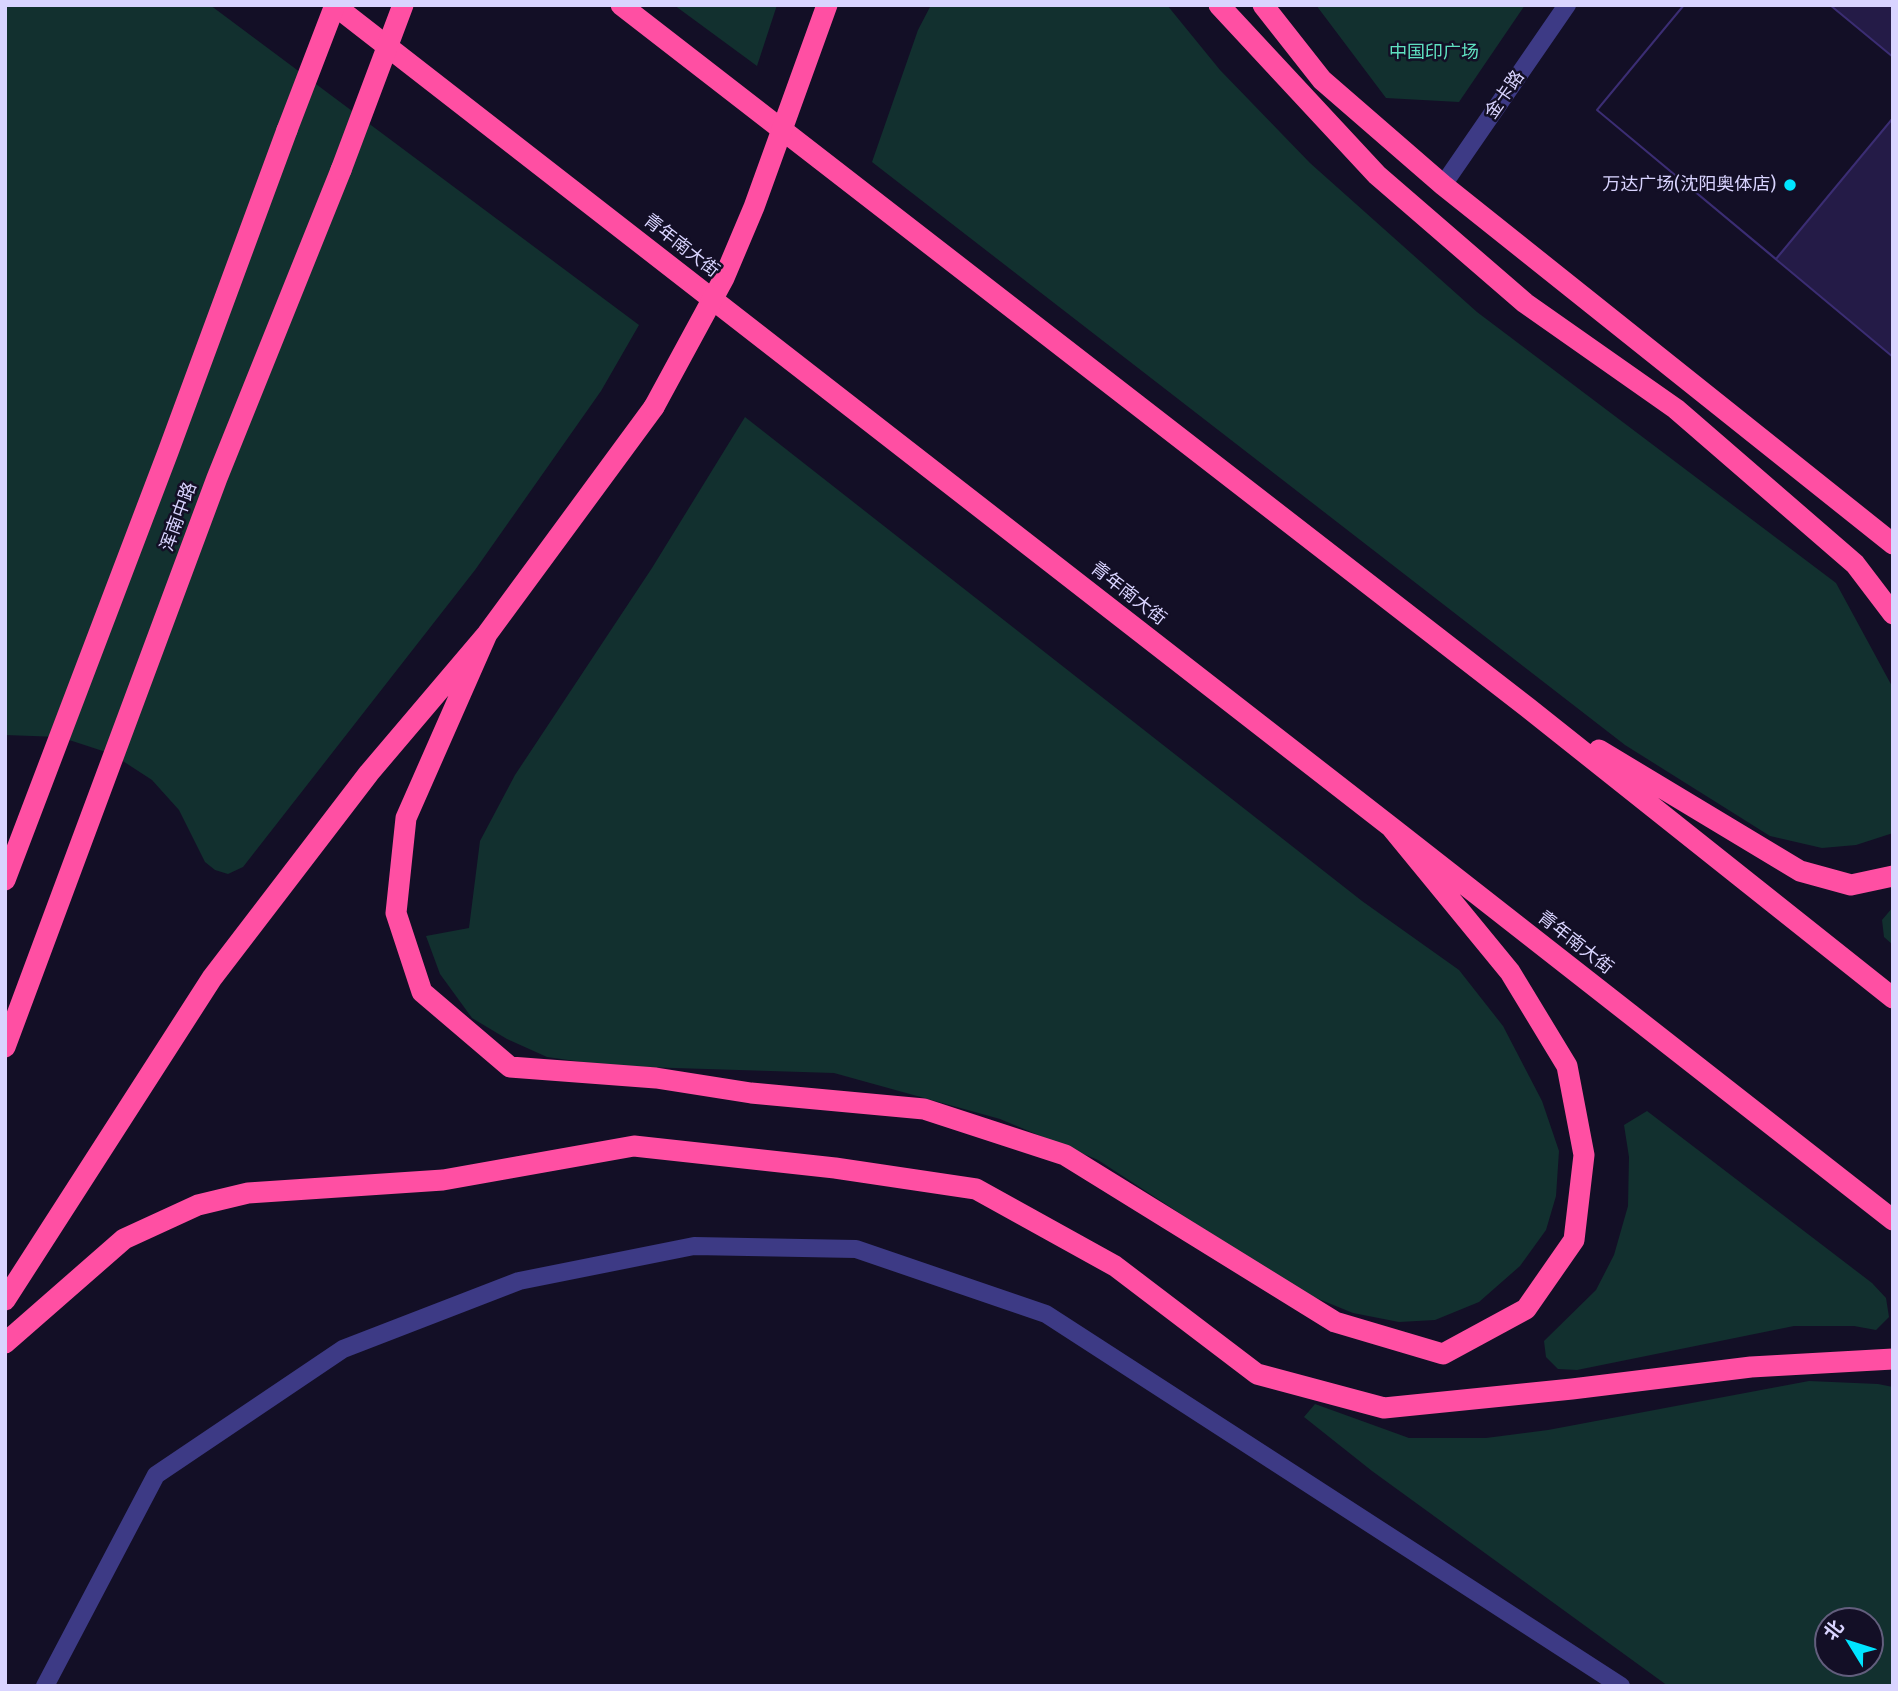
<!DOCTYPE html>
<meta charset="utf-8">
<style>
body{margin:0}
#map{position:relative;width:1898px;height:1691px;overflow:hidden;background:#130f26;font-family:"Fira Sans","Noto Sans SC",sans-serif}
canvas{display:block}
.frame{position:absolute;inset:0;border:7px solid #d9d4ff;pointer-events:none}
.north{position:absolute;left:1814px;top:1607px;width:70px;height:70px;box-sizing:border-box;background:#130f26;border:2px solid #625e7d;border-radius:50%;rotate:308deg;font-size:19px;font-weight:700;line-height:28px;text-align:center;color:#d9d4ff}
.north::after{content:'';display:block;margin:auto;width:24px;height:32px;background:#00e5ff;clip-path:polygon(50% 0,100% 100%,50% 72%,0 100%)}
</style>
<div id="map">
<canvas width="1898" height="1691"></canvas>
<div class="frame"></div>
<div class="north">北</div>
</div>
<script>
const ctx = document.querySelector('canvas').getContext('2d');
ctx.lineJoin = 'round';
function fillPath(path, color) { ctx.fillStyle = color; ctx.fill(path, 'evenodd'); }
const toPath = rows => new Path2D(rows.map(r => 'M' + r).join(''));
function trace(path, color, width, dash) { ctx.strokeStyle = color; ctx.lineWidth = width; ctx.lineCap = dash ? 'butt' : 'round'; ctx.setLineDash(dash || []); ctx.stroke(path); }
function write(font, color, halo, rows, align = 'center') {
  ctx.font = font + ' "Fira Sans","Noto Sans SC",sans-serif'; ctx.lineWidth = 5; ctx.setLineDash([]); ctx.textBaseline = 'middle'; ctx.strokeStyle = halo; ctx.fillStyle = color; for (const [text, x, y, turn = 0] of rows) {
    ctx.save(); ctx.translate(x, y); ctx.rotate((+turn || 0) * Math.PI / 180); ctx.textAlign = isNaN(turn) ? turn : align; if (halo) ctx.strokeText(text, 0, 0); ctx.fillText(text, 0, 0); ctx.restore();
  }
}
const green = toPath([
 [5,5,210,5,639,325,601,391,475,570,243,867,228,874,215,870,205,862,179,810,152,780,112,754,60,737,5,735],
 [674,5,777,5,757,66],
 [931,5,1167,5,1220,70,1310,163,1477,312,1836,583,1893,688,1893,833,1856,845,1822,848,1770,836,1625,745,872,162,918,30],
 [1316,5,1525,5,1459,102,1386,98],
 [745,417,1362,901,1459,970,1503,1026,1542,1101,1559,1151,1556,1196,1546,1230,1520,1266,1479,1302,1435,1320,1399,1322,1353,1313,1299,1291,1098,1160,1000,1119,834,1073,611,1066,547,1057,507,1039,472,1018,440,974,426,936,469,928,480,841,515,775,652,568],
 [1893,907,1893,945,1884,937,1882,920],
 [1647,1111,1872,1283,1886,1298,1889,1317,1876,1330,1854,1326,1794,1326,1577,1370,1558,1369,1546,1357,1544,1341,1596,1290,1614,1255,1628,1206,1629,1157,1624,1125],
 [1809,1381,1878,1384,1893,1387,1893,1686,1668,1686,1372,1471,1304,1417,1315,1404,1409,1438,1486,1438,1548,1430],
 [1870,1621,1870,1663,1828,1663,1828,1621]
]);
const building = toPath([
 [1684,5,1893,5,1893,357,1597,110,1684,5],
 [1684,5,1830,5,1893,57,1893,118,1776,259,1597,110,1684,5]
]);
const minor = toPath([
 [1443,185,1567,5],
 [45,1686,156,1475,343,1349,519,1281,694,1246,856,1249,1046,1314,1621,1686]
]);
const highway = toPath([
 [334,5,1391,827,1893,1220],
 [621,5,1527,707,1893,998],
 [1219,5,1377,175,1525,303,1676,409,1855,564,1893,614],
 [1263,5,1322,80,1443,185,1893,544],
 [487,634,406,818,396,913,422,992,510,1067,656,1078,751,1093,924,1109,1065,1155,1335,1322,1443,1354,1526,1309,1574,1240,1584,1155,1567,1066,1510,972,1391,827],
 [1599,750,1800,871,1851,885,1893,876],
 [5,880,168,452,287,130],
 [5,1047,217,478,341,170],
 [5,1300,212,978,369,773,487,634,654,407],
 [5,1343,124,1239,198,1205,248,1193,443,1180,634,1146,835,1168,976,1189,1115,1266,1257,1374,1384,1408,1572,1389,1751,1367,1893,1359]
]);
const highwayBridge = toPath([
 [287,130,335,5],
 [341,170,403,5],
 [654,407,724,278,754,207,827,5]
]);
const markers = [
 [1790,185,7,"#00e5ff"]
];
const parkNames = [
 ["中国印广场",1434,53]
];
const streetNames = [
 ["金卡路",1505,95,-55],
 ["青年南大街",681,246,38],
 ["浑南中路",179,517,-70],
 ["青年南大街",1128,594,38],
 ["青年南大街",1575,943,38]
];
const poiNames = [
 ["万达广场(沈阳奥体店)",1776,185]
];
fillPath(green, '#12302f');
fillPath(building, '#241b47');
trace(building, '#3b2d73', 2);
trace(minor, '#3d3a85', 18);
trace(highway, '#ff4fa3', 21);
trace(highwayBridge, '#ff4fa3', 21);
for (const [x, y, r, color] of markers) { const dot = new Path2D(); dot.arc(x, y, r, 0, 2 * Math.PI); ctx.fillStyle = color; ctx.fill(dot); trace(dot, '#130f26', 2.5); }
write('18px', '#5fe0c0', '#130f26', parkNames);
write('18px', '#d9d4ff', '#130f26', streetNames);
write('18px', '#d9d4ff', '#130f26', poiNames, 'right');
</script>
